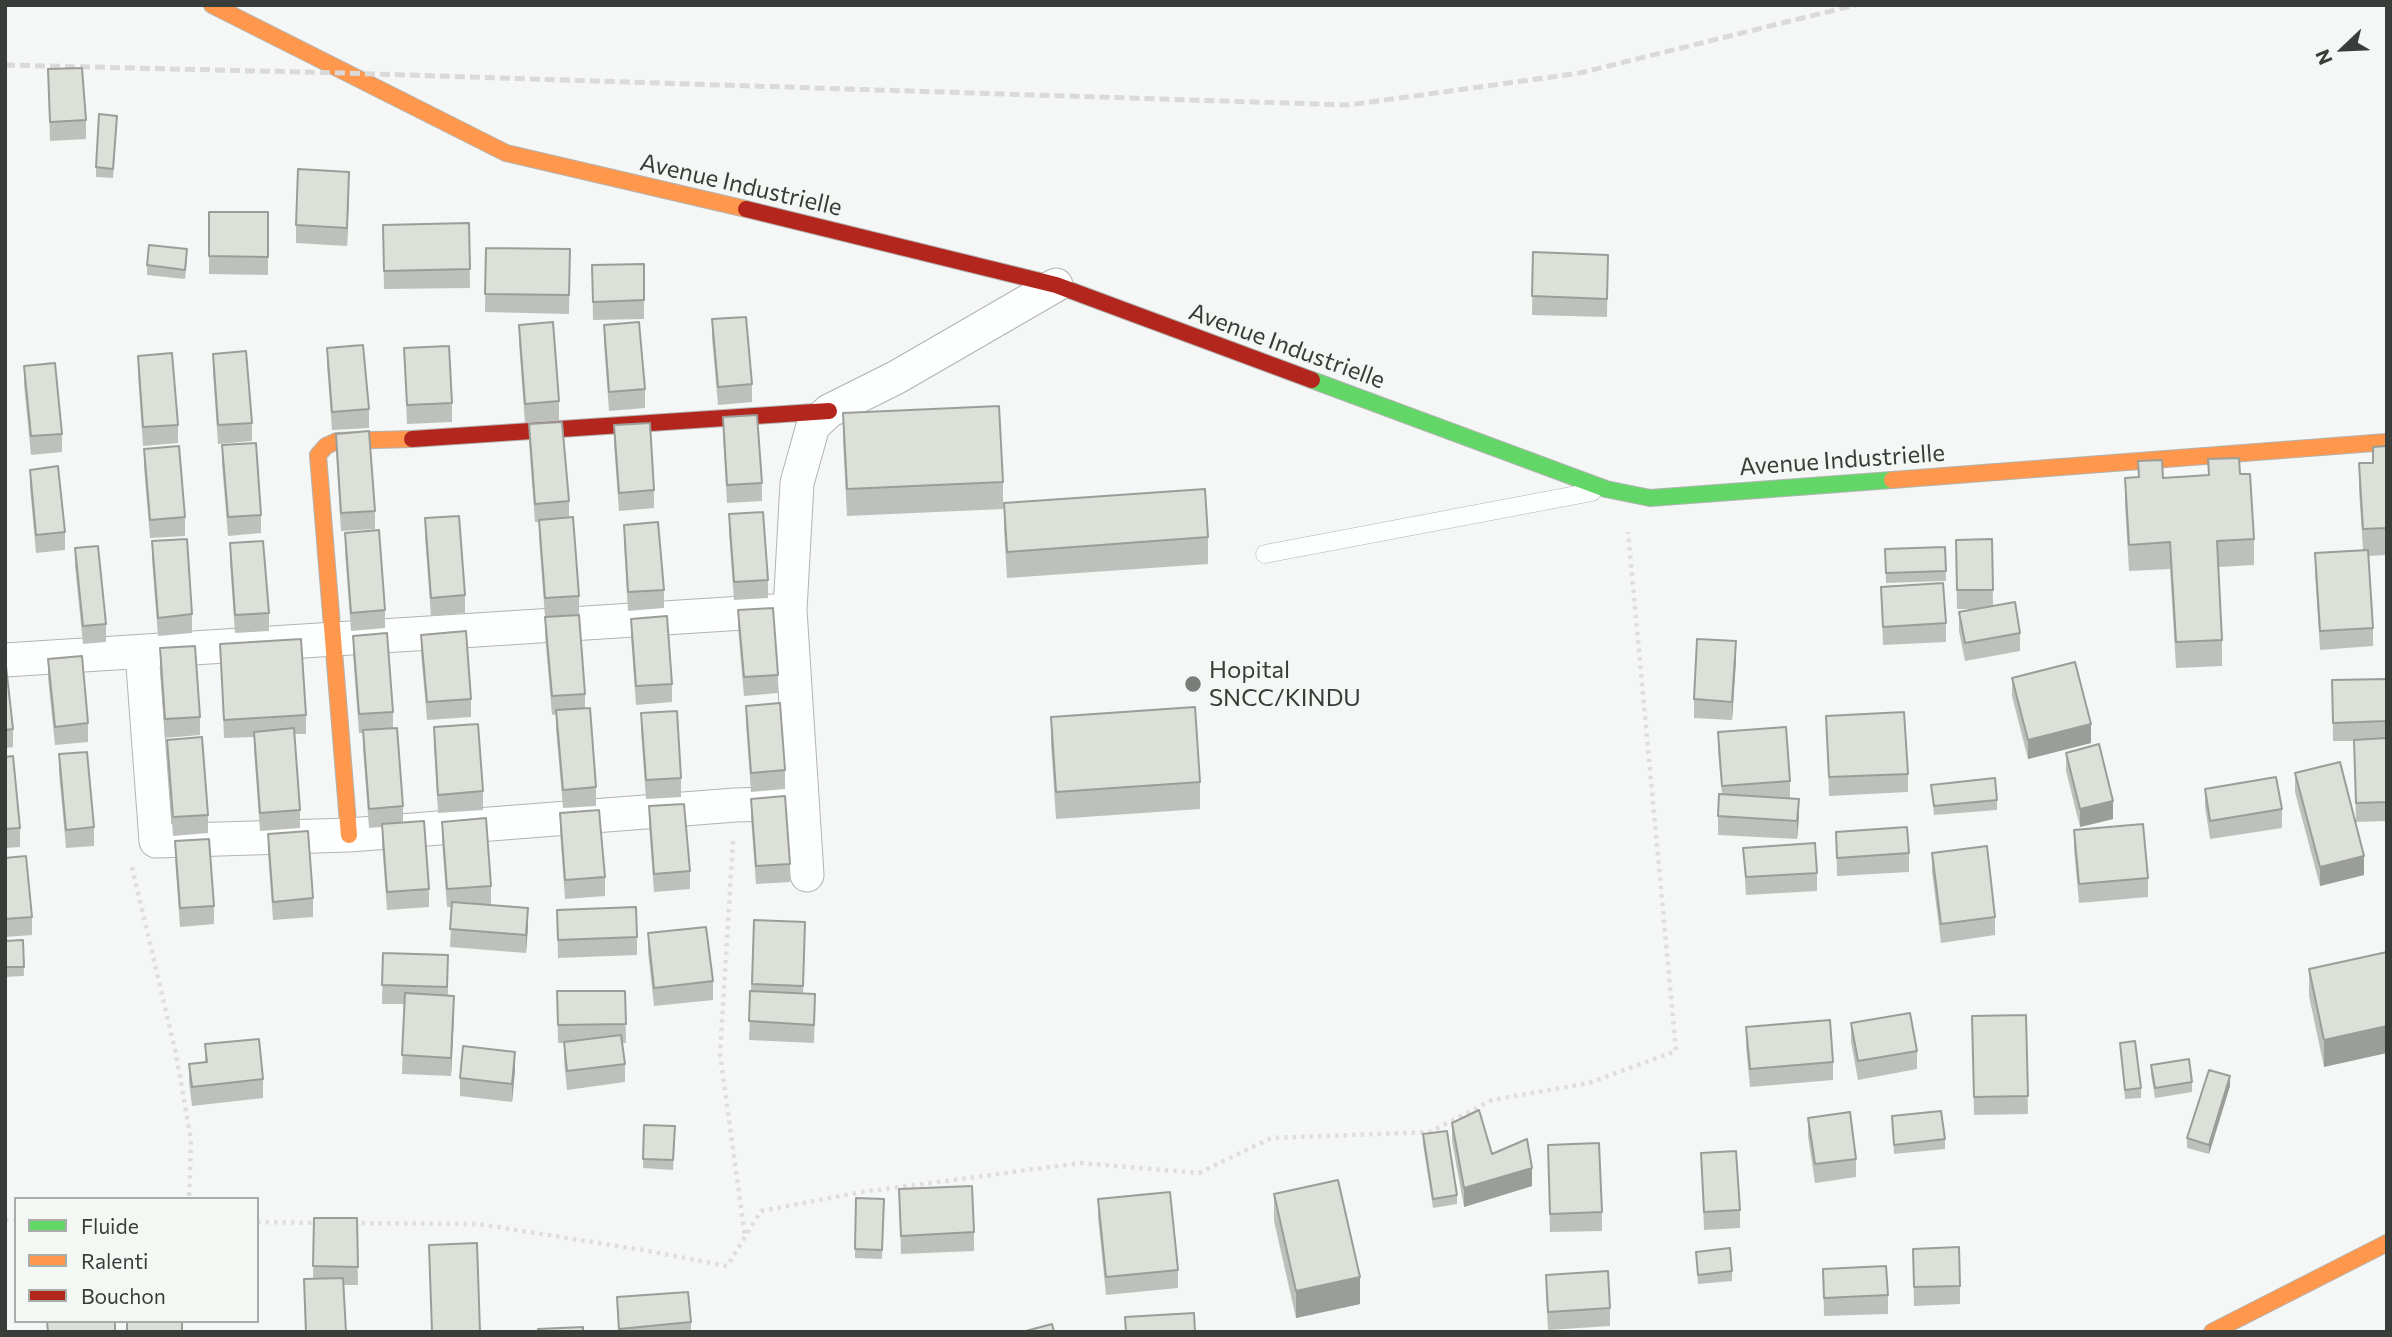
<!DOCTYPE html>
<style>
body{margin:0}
#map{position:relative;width:2392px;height:1337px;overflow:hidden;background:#f4f7f5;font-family:Commissioner,sans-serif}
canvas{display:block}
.frame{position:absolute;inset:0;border:7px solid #3a3c3a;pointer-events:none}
.legend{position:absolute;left:14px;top:1197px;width:245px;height:126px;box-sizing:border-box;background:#f3f8f4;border:2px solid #a9adaa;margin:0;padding:9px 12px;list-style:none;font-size:21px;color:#3a3c3a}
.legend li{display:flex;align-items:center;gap:14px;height:35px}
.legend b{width:35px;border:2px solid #a9adaa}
.north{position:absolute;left:2308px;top:14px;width:70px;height:70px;-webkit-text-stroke:5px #f3f8f4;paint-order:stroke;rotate:247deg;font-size:19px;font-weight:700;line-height:28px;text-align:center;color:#3a3c3a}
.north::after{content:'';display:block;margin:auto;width:24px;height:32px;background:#3a3c3a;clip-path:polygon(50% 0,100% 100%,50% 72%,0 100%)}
</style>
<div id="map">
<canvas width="2392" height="1337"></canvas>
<div class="frame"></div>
<ul class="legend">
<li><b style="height:9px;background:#63d668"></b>Fluide</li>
<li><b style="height:9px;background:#ff974d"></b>Ralenti</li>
<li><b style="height:9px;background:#b3261e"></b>Bouchon</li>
</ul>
<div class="north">N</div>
</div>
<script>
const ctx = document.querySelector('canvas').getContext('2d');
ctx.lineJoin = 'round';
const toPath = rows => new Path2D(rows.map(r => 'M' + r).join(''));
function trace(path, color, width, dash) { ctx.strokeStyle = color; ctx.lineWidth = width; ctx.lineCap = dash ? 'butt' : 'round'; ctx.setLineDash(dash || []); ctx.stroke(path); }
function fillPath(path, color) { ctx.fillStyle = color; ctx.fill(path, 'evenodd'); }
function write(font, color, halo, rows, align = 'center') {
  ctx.font = font + ' Commissioner,sans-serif'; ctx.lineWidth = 6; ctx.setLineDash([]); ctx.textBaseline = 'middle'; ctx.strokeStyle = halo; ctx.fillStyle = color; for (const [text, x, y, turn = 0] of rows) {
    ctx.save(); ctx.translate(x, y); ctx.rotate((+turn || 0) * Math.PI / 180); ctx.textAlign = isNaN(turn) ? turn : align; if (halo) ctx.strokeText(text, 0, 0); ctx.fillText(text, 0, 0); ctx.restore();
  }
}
const path = toPath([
 [733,841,720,1054,745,1237],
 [132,867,176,1054,191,1140,189,1199],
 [5,1220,16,1220],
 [257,1222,319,1223],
 [353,1223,478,1224,643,1250,727,1266,761,1211,862,1192,1081,1163,1199,1173,1271,1138,1430,1132,1492,1100,1589,1083,1676,1051,1628,532]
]);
const lane = toPath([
 [1265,554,1592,492]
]);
const street = toPath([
 [142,652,156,841,349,835,735,805,802,803],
 [5,660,790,610],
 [807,875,790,610,797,483,813,426,829,411,897,377,1056,285]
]);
const fast = toPath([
 [1312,380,1606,489,1650,498,1892,480]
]);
const slow = toPath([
 [212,5,506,153,746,209],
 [1892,480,2387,442],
 [349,835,318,455,326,446,337,441,412,439],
 [2212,1332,2387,1243]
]);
const jam = toPath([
 [746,209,1056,285,1312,380],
 [412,439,829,411]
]);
const rail = toPath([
 [5,65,344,73,1349,105,1580,73,1855,5]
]);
const wall = toPath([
 [48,69,86,120,86,139,50,141],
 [117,125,113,178,96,177,96,167],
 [349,190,347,246,296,243,296,225],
 [209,212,268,212,268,275,209,274],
 [469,223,470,288,384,289,383,225],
 [486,248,570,249,569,314,485,312],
 [1533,252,1608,255,1607,317,1532,315],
 [187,259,185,279,147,275,147,265],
 [644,264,644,319,593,320,592,265],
 [712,319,752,384,752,402,718,405,712,338],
 [519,325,559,401,559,420,525,423,519,343],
 [604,325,645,389,645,408,609,411,604,343],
 [327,348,369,409,369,428,332,430,327,366],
 [404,348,452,403,452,422,407,424],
 [213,354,252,423,252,441,218,444,213,372],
 [138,356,178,425,178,443,143,446,138,375],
 [24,366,62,434,62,452,31,455,24,385],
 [843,413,1003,482,1003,509,847,516,843,440],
 [723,417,762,483,762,501,727,503,723,436],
 [529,424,569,501,569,517,579,596,579,615,545,617,539,538,539,522,535,522,529,443],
 [614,425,654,490,654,508,619,511,614,444],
 [336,434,375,511,375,529,341,531,336,452],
 [222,445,261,515,261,533,228,536,222,464],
 [2387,446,2387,555,2368,556,2373,628,2373,646,2320,650,2315,572,2315,553,2363,550,2359,490,2359,463,2373,463,2373,447],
 [144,449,185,517,185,536,150,538,144,467],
 [2208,459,2240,474,2254,539,2254,565,2218,567,2222,640,2222,666,2176,668,2170,569,2129,571,2125,505,2125,478,2138,477,2138,461,2163,478,2208,475],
 [30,470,65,532,65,550,36,553,30,488],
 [1004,503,1208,537,1208,564,1007,578,1004,530],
 [729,514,768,580,768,598,734,600,729,533],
 [425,518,465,595,465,613,431,616,425,537],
 [624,525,664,590,664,608,628,611,624,543],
 [345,533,385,610,385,628,351,631,345,552],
 [1992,539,1993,606,2020,633,2020,651,1965,661,1959,631,1959,612,1978,609,1957,609,1956,540],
 [152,541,192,614,192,633,158,636,152,560],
 [230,543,269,613,269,631,235,633,230,562],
 [1945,547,1946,581,1886,583,1885,549],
 [75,548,106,624,106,642,83,644,75,566],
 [1881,587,1946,623,1946,642,1883,645],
 [738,610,778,675,778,693,744,696,738,628],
 [545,617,585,694,585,709,596,787,596,806,563,808,556,729,556,714,552,715,545,635],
 [631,619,672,684,672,702,636,705,631,637],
 [421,635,471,699,471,717,427,720,421,653],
 [353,636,393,712,393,728,403,806,403,823,429,889,429,907,387,910,382,843,382,827,369,828,363,748,363,733,359,733,353,654],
 [220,644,306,715,306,734,294,734,300,810,300,828,260,831,254,750,254,737,224,738],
 [160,648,200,717,200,735,165,738,160,666],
 [5,657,13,729,13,747,5,748],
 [48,659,88,723,88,742,55,745,48,678],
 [1736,660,1732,720,1694,718,1694,699],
 [2012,678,2091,743,2028,759,2012,696],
 [2387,679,2387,821,2356,822,2354,741,2333,741,2332,680],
 [746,706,785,770,785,789,751,792,746,724],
 [641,713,681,778,681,797,646,799,641,731],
 [1826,716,1908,774,1908,792,1829,796],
 [1051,717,1200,782,1200,809,1056,819,1051,744],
 [434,727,483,791,483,810,438,813,434,746],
 [1718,732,1790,781,1790,799,1799,817,1797,839,1718,835,1718,816,1722,795,1718,751],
 [167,740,208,815,208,833,173,836,167,758],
 [2066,753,2113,819,2080,827,2066,771],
 [59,754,94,827,94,846,66,848,59,773],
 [5,757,20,828,20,847,5,848],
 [2295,773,2364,875,2320,886,2295,792],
 [1931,785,1997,800,1997,810,1934,815],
 [2205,789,2282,809,2282,828,2210,839,2205,807],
 [751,799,790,864,790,882,756,884,751,817],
 [649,806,690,871,690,889,654,892,649,825],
 [560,813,605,877,605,896,565,899,560,831],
 [442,822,491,886,491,904,484,904,528,926,526,953,450,947,452,907,447,907,442,840],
 [2074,830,2148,878,2148,897,2079,903,2074,849],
 [1836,832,1909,853,1909,872,1837,876],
 [268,834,313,898,313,917,273,920,268,853],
 [175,841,214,906,214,924,180,927,175,859],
 [1743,848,1817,873,1817,891,1746,895],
 [1932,853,1995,917,1995,935,1941,943,1932,872],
 [5,858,32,917,32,935,5,937],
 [557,910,637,937,637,955,558,958],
 [754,920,805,941,803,993,815,1012,814,1043,749,1040],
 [648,933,713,981,713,1000,654,1006,648,952],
 [23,940,24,976,5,977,5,941],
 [2387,952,2324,1067,2309,996,2309,969],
 [383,953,448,955,448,996,454,1015,451,1076,402,1074,404,1004,382,1004],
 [557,991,625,991,626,1043,622,1043,625,1064,625,1082,567,1090,564,1061,564,1043,558,1043],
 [2026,1015,2028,1114,1974,1115,1972,1016],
 [1851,1023,1917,1051,1917,1069,1858,1080,1851,1042],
 [1746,1027,1833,1062,1833,1080,1750,1087,1746,1046],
 [2120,1043,2141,1088,2141,1098,2125,1099],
 [205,1044,263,1079,263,1098,192,1106,189,1082,189,1064,205,1062],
 [2151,1065,2192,1082,2192,1092,2155,1098,2151,1074],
 [515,1070,512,1102,460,1096,460,1078],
 [2230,1086,2209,1154,2187,1148,2187,1138],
 [1892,1116,1945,1139,1945,1149,1894,1154],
 [1808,1118,1856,1159,1856,1177,1815,1183,1808,1136],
 [1452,1123,1492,1154,1532,1186,1464,1207,1452,1142],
 [644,1125,675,1136,673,1170,643,1168],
 [1423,1134,1457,1195,1457,1204,1433,1208,1423,1144],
 [1548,1145,1602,1212,1602,1231,1550,1232],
 [1701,1153,1740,1210,1740,1228,1704,1230],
 [899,1189,974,1232,974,1251,901,1254],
 [1274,1194,1360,1304,1296,1318,1274,1221],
 [856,1198,884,1199,882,1259,855,1258],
 [1098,1199,1178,1270,1178,1288,1106,1295,1098,1217],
 [314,1218,357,1218,358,1285,344,1285,346,1332,305,1332,304,1279,313,1279],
 [1913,1249,1960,1286,1960,1304,1914,1306],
 [1696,1252,1732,1271,1732,1281,1698,1284],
 [1823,1269,1888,1295,1888,1314,1824,1316],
 [1546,1275,1610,1308,1610,1326,1548,1330,1546,1293],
 [617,1297,691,1322,691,1332,618,1332]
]);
const shadedWall = toPath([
 [349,172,349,190,347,246,347,228],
 [1736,641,1736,660,1732,720,1732,702],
 [2091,724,2091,743,2028,759,2028,740],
 [1799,799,1799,817,1797,839,1797,821],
 [2113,801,2113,819,2080,827,2080,809],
 [2364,856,2364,875,2320,886,2320,867],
 [528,908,528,926,526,953,526,935],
 [454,996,454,1015,451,1076,451,1058],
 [2387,1026,2387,1053,2324,1067,2324,1040],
 [515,1052,515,1070,512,1102,512,1084],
 [2230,1076,2230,1086,2209,1154,2209,1145],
 [1532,1168,1532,1186,1464,1207,1464,1188],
 [1360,1277,1360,1304,1296,1318,1296,1291]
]);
const building = toPath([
 [82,68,86,120,50,122,48,69,82,68],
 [99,114,117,116,113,169,96,167,99,114],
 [298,169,349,172,347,228,296,225,298,169],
 [209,212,268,212,268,257,209,256,209,212],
 [469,223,470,269,384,271,383,225,469,223],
 [149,245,187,249,185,270,147,265,149,245],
 [486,248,570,249,569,295,485,294,486,248],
 [1533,252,1608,255,1607,299,1532,296,1533,252],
 [644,264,644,300,593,302,592,265,644,264],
 [746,317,752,384,718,387,712,319,746,317],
 [553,322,559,401,525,404,519,325,553,322],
 [639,322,645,389,609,392,604,325,639,322],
 [363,345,369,409,332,412,327,348,363,345],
 [449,346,452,403,407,405,404,348,449,346],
 [246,351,252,423,218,425,213,354,246,351],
 [172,353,178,425,143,427,138,356,172,353],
 [55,363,62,434,31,436,24,366,55,363],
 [999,406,1003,482,847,489,843,413,999,406],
 [757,415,762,483,727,485,723,417,757,415],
 [562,422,569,501,535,504,529,424,562,422],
 [650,423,654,490,619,493,614,425,650,423],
 [369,431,375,511,341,513,336,434,369,431],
 [256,443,261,515,228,517,222,445,256,443],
 [179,446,185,517,150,520,144,449,179,446],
 [2387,446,2387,528,2363,529,2359,463,2373,463,2373,447,2387,446],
 [2239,458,2240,474,2250,474,2254,539,2217,541,2222,640,2176,642,2170,542,2129,545,2125,478,2139,477,2138,461,2162,460,2163,478,2209,475,2208,459,2239,458],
 [58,466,65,532,36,535,30,470,58,466],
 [1205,489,1208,537,1007,552,1004,503,1205,489],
 [763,512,768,580,734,582,729,514,763,512],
 [459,516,465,595,431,598,425,518,459,516],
 [573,517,579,596,545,598,539,520,573,517],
 [658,522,664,590,628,592,624,525,658,522],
 [379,530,385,610,351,613,345,533,379,530],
 [187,539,192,614,158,618,152,541,187,539],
 [1992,539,1993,590,1957,590,1956,540,1992,539],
 [263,541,269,613,235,615,230,543,263,541],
 [98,546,106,624,83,626,75,548,98,546],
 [1945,547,1946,571,1886,573,1885,549,1945,547],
 [2368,550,2373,628,2320,631,2315,553,2368,550],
 [1943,583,1946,623,1883,627,1881,587,1943,583],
 [2015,602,2020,633,1965,643,1959,612,2015,602],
 [773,608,778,675,744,677,738,610,773,608],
 [579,615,585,694,552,696,545,617,579,615],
 [667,616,672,684,636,686,631,619,667,616],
 [466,631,471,699,427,702,421,635,466,631],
 [387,633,393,712,359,714,353,636,387,633],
 [301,639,306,715,224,720,220,644,301,639],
 [1697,639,1736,641,1732,702,1694,699,1697,639],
 [195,646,200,717,165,719,160,648,195,646],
 [82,656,88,723,55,727,48,659,82,656],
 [5,657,13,729,5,730,5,657],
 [2075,662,2091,724,2028,740,2012,678,2075,662],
 [2387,679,2387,721,2333,723,2332,680,2387,679],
 [780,703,785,770,751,773,746,706,780,703],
 [1195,707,1200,782,1056,792,1051,717,1195,707],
 [590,708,596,787,563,790,556,710,590,708],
 [677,711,681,778,646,780,641,713,677,711],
 [1904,712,1908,774,1829,777,1826,716,1904,712],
 [478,724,483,791,438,795,434,727,478,724],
 [1786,727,1790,781,1722,786,1718,732,1786,727],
 [294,728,300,810,260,813,254,732,294,728],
 [397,728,403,806,369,809,363,730,397,728],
 [202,737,208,815,173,817,167,740,202,737],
 [2387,738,2387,802,2356,803,2354,740,2387,738],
 [2099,744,2113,801,2080,809,2066,753,2099,744],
 [87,752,94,827,66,830,59,754,87,752],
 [13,756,20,828,5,829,5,757,13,756],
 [2340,762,2364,856,2320,867,2295,773,2340,762],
 [2276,777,2282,809,2210,821,2205,789,2276,777],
 [1995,778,1997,800,1934,806,1931,785,1995,778],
 [1719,794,1799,799,1797,821,1718,816,1719,794],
 [785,796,790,864,756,866,751,799,785,796],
 [684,804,690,871,654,874,649,806,684,804],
 [599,810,605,877,565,880,560,813,599,810],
 [486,818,491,886,447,889,442,822,486,818],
 [424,821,429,889,387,892,382,824,424,821],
 [2143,824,2148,878,2079,884,2074,830,2143,824],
 [1907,827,1909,853,1837,858,1836,832,1907,827],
 [308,831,313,898,273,902,268,834,308,831],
 [209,839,214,906,180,908,175,841,209,839],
 [1815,843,1817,873,1746,877,1743,848,1815,843],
 [1987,846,1995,917,1941,924,1932,853,1987,846],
 [26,856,32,917,5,919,5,858,26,856],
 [452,902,528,908,526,935,450,929,452,902],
 [636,907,637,937,558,940,557,910,636,907],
 [754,920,805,922,803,986,752,984,754,920],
 [706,927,713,981,654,988,648,933,706,927],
 [23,940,24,967,5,967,5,941,23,940],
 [2387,952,2387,1026,2324,1040,2309,969,2387,952],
 [383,953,448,955,447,987,382,985,383,953],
 [557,991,625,991,626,1024,558,1025,557,991],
 [750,991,815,994,814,1025,749,1021,750,991],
 [405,993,454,996,451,1058,402,1055,405,993],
 [1910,1013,1917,1051,1858,1061,1851,1023,1910,1013],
 [2026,1015,2028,1096,1974,1097,1972,1016,2026,1015],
 [1830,1020,1833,1062,1750,1069,1746,1027,1830,1020],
 [621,1035,625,1064,567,1071,564,1042,621,1035],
 [259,1039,263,1079,192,1087,189,1064,207,1062,205,1044,259,1039],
 [2135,1041,2141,1088,2125,1090,2120,1043,2135,1041],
 [463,1046,515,1052,512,1084,460,1078,463,1046],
 [2189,1059,2192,1082,2155,1088,2151,1065,2189,1059],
 [2209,1070,2230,1076,2209,1145,2187,1138,2209,1070],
 [1479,1110,1492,1154,1527,1139,1532,1168,1464,1188,1452,1123,1479,1110],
 [1941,1111,1945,1139,1894,1145,1892,1116,1941,1111],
 [1850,1112,1856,1159,1815,1164,1808,1118,1850,1112],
 [644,1125,675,1126,673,1160,643,1159,644,1125],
 [1447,1131,1457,1195,1433,1199,1423,1134,1447,1131],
 [1599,1143,1602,1212,1550,1214,1548,1145,1599,1143],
 [1736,1151,1740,1210,1704,1212,1701,1153,1736,1151],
 [1338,1180,1360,1277,1296,1291,1274,1194,1338,1180],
 [972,1186,974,1232,901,1236,899,1189,972,1186],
 [1170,1192,1178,1270,1106,1277,1098,1199,1170,1192],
 [856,1198,884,1199,882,1250,855,1249,856,1198],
 [314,1218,357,1218,358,1267,313,1266,314,1218],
 [477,1243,480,1332,432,1332,429,1245,477,1243],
 [1959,1247,1960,1286,1914,1287,1913,1249,1959,1247],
 [1730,1248,1732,1271,1698,1275,1696,1252,1730,1248],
 [1886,1266,1888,1295,1824,1298,1823,1269,1886,1266],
 [1608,1271,1610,1308,1548,1312,1546,1275,1608,1271],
 [343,1278,346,1332,306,1332,304,1279,343,1278],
 [688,1292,691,1322,619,1329,617,1297,688,1292],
 [1194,1313,1195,1332,1126,1332,1125,1317,1194,1313],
 [47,1321,115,1321,115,1331,48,1332,47,1321],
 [127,1321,182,1321,182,1332,127,1332,127,1321],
 [1052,1324,1054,1332,1022,1332,1052,1324],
 [583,1327,583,1332,538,1332,538,1329,583,1327]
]);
const markers = [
 [1193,684,9,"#7b7d7b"]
];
const streetNames = [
 ["Avenue Industrielle",741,185,13],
 ["Avenue Industrielle",1287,346,20],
 ["Avenue Industrielle",1842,460,-4]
];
const poiNames = [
 ["Hopital",1209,670],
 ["SNCC/KINDU",1209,698]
];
trace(lane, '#b2b4b2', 19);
trace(street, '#b2b4b2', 35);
trace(fast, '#b2b4b2', 18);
trace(slow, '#b2b4b2', 18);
trace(jam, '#b2b4b2', 18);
trace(path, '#dedede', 4.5, [3.5, 5]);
trace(lane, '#fdfefe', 18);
trace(street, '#fdfefe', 33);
trace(fast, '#63d668', 16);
trace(slow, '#ff974d', 16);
trace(jam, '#b3261e', 16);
trace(rail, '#d9dad9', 5, [10, 5]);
fillPath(wall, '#bec1bb');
fillPath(shadedWall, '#9b9d98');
fillPath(building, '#dde0d9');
trace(building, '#9b9d98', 2);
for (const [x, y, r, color] of markers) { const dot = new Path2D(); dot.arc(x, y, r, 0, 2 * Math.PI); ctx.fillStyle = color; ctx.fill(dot); trace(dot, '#f3f8f4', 2.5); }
write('24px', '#3a3c3a', '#f3f8f4', streetNames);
write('24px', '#3a3c3a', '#f3f8f4', poiNames, 'left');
</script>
